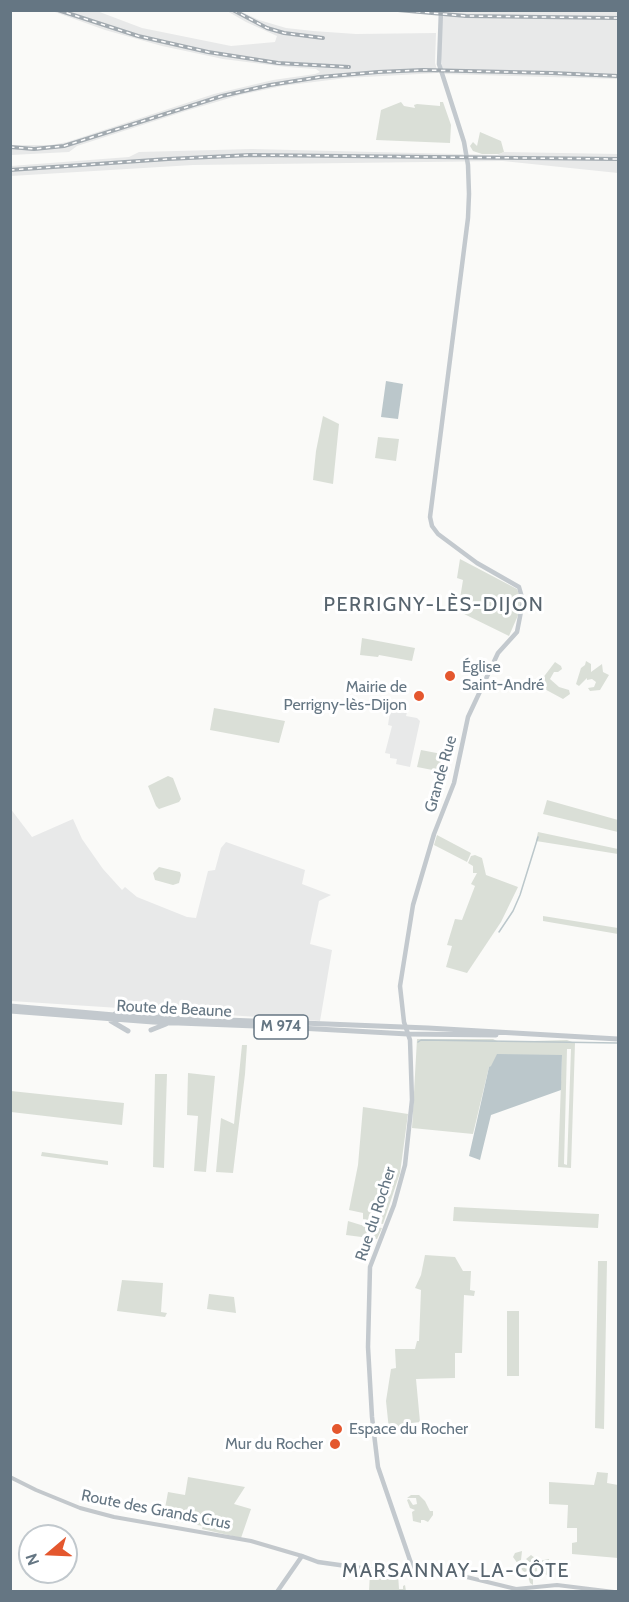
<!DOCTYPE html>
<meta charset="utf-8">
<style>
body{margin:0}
#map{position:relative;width:629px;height:1602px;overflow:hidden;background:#fafaf8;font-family:Cabin,sans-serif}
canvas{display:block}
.frame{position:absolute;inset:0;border:12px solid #657683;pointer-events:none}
.north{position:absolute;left:18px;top:1524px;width:60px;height:60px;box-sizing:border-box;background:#fff;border:2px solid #c1c8cd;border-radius:50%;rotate:251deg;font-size:16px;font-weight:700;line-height:24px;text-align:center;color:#657683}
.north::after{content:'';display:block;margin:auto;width:21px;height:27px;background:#e4572e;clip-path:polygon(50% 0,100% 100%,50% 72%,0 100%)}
</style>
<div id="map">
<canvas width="629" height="1602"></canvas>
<div class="frame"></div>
<div class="north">N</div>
</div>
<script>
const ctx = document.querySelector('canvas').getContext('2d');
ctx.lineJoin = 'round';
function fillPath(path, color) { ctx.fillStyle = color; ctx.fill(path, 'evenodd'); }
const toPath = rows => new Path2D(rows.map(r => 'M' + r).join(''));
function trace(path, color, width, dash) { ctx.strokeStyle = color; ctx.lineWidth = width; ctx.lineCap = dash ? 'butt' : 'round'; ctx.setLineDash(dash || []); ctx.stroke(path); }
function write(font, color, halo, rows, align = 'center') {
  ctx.font = font + ' Cabin,sans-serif'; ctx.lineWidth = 6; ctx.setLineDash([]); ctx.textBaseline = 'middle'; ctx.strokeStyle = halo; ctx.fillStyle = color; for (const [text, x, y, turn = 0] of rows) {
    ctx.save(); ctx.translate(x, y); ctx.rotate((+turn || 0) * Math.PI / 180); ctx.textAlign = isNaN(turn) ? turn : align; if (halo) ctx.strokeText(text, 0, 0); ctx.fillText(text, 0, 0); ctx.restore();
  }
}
const built = toPath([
 [456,10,618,11,618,79,443,74,440,51,443,11],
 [52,11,97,11,142,28,231,46,275,42,277,36,246,22,227,11,240,11,259,20,286,28,313,31,356,34,436,33,435,63,438,73,346,78,282,86,240,95,189,110,77,146,69,152,11,155,11,145,51,145,67,142,214,94,273,80,315,74,320,72,316,69,286,67,223,59,162,46,105,30],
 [252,149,497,155,504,152,618,154,618,173,503,161,193,165,11,176,11,166,129,157,139,152],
 [392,699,406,703,404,711,407,712,406,716,417,718,420,721,410,767,396,764,397,759,390,758,390,754,385,753,392,726,388,725],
 [10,808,32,837,73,819,82,839,103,869,122,890,125,887,137,897,187,917,196,918,208,871,215,870,221,848,226,842,305,870,302,884,331,895,319,901,310,944,332,950,320,1021,11,1001]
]);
const green = toPath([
 [401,102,404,106,415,108,414,105,417,104,440,106,440,102,443,102,451,125,450,143,376,140,381,110],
 [480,132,501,141,504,152,499,154,482,154,473,151,470,146,473,142,477,146],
 [323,416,339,424,333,484,313,480,316,451],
 [378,437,399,439,396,461,375,458],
 [460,559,517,589,521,599,519,613,509,636,458,611,463,580,457,578],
 [362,638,415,648,412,661,379,655,378,657,360,655],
 [586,661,591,664,591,672,602,664,603,672,609,675,600,690,590,691,588,688,594,687,596,682,592,679,587,680,587,678,579,686,576,684,581,668,585,665],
 [555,662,561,666,562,669,558,672,554,672,550,679,559,687,569,690,570,694,563,699,539,686,539,683],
 [214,708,285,721,279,743,210,730],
 [421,750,447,755,443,772,417,767],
 [168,776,173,778,181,799,179,802,159,809,156,806,148,786],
 [547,800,618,820,618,832,543,814],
 [538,832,618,849,618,854,536,841],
 [437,835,471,853,467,862,434,845],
 [475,855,482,858,486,875,518,887,501,922,467,973,446,967,452,946,447,945,455,919,462,920,475,886,471,884,477,873,473,873,473,866,468,863,471,856],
 [159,867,180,872,181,875,179,883,173,885,155,880,153,873],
 [543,916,618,928,618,934,543,921],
 [417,1039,493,1039,499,1042,567,1040,575,1043,571,1168,558,1167,562,1055,489,1067,473,1134,412,1128],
 [567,1049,571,1049,567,1165,564,1164],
 [242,1045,247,1045,245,1074,233,1173,216,1172,221,1118,234,1124],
 [188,1073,215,1076,206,1172,194,1171,198,1116,187,1115],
 [155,1074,167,1074,164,1168,153,1167],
 [11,1091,124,1103,122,1125,11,1112],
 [363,1107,408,1114,400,1173,383,1224,363,1219,363,1213,349,1210,358,1165],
 [42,1152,108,1161,108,1165,41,1156],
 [454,1207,599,1214,598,1228,453,1221],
 [348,1221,361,1225,382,1228,377,1239,346,1235],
 [425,1255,455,1257,463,1271,471,1271,470,1290,475,1291,474,1296,464,1295,462,1353,455,1353,455,1378,416,1379,420,1422,403,1424,403,1428,389,1430,386,1401,391,1369,396,1368,395,1349,415,1349,417,1341,419,1341,421,1290,415,1288,421,1275],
 [598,1261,607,1261,604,1429,595,1428],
 [122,1280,163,1283,161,1312,167,1313,165,1317,117,1311],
 [209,1294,234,1297,236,1313,207,1309],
 [507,1311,519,1311,519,1376,507,1376],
 [597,1472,608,1473,607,1483,618,1485,618,1558,572,1554,572,1543,577,1542,577,1528,567,1528,568,1505,549,1504,549,1482,594,1485],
 [188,1477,245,1487,234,1504,251,1509,241,1538,202,1529,203,1526,163,1519,168,1492,185,1495],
 [411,1495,419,1495,425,1501,430,1511,433,1511,433,1515,428,1522,424,1520,421,1520,421,1523,413,1521,412,1512,415,1510,410,1508,407,1500,409,1499,413,1505,417,1504,416,1498,407,1498],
 [522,1551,521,1560,526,1566,534,1566,526,1559,531,1555,539,1561,549,1559,549,1577,543,1572,544,1567,537,1567,537,1571,534,1572,533,1576,533,1585,530,1583,527,1573,523,1571,513,1557,515,1553],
 [370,1572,398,1574,399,1589,403,1589,403,1586,405,1585,406,1591,369,1592]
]);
const water = toPath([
 [386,381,403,384,398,419,381,417],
 [497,1054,562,1055,561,1090,491,1115,480,1160,469,1156,489,1067,491,1066]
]);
const stream = toPath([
 [499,932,513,911,520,895,538,837],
 [418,1042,421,1040,618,1043]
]);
const tertiary = toPath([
 [10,1477,36,1490,80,1508,114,1517,251,1541,302,1556],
 [413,1569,442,1571,516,1589,557,1585,614,1592]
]);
const secondary = toPath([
 [277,1592,302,1556,318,1562,389,1572,400,1572,413,1569,378,1467,372,1417,368,1347,370,1267,394,1205,405,1165,412,1100,410,1040,404,1022,400,986,413,905,434,834,454,783,468,717,498,653,517,632,523,601,519,587,477,563,438,534,432,526,430,517,468,218,469,194,468,165,464,142,439,64,441,10]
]);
const primary = toPath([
 [10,1006,126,1016,428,1028,618,1039],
 [152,1008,168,1017],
 [10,1011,153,1022,281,1027,408,1034,496,1035],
 [116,1013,128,1007],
 [111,1021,128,1031],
 [151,1030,166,1024]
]);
const rail = toPath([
 [58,10,138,36,208,52,278,63,349,67],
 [233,10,267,28,284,33,323,38],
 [398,10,466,16,618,18],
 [10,147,34,149,64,146,222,96,270,85,320,77,378,72,423,70,552,73,618,76],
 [10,170,168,159,250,155,618,159]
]);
const markers = [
 [450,676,6,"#e4572e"],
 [419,696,6,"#e4572e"],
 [337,1429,6,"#e4572e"],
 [335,1444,6,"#e4572e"]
];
const shields = [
 [281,1027,54]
];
const shieldNames = [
 ["M 974",281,1027]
];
const poiNames = [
 ["Église",462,667],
 ["Saint-André",462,685],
 ["Mairie de",407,687,"right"],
 ["Perrigny-lès-Dijon",407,705,"right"],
 ["Espace du Rocher",349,1429],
 ["Mur du Rocher",323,1444,"right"]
];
const streetNames = [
 ["Grande Rue",441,774,-74],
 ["Route de Beaune",174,1009,3],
 ["Rue du Rocher",376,1214,-72],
 ["Route des Grands Crus",156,1510,11]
];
const quarterNames = [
 ["PERRIGNY-LÈS-DIJON",434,605],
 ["MARSANNAY-LA-CÔTE",456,1571]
];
fillPath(built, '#e8e9e9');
fillPath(green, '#dadfd7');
fillPath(water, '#bbc7cb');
trace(stream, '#bbc7cb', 1.5);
trace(tertiary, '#c3c8cc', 4);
trace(secondary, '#c3c9ce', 4.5);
trace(primary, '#c3c9ce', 5);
trace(rail, '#a2aab0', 4);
trace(rail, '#fff', 1.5, [4.5]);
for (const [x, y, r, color] of markers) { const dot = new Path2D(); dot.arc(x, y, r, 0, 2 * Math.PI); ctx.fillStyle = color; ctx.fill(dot); trace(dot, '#fff', 2); }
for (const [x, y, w] of shields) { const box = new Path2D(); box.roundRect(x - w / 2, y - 12, w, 24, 4.5); ctx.fillStyle = '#fff'; ctx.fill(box); trace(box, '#657683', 1.5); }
write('bold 15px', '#657683', null, shieldNames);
write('16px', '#657683', '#fff', poiNames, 'left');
write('16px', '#657683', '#fff', streetNames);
ctx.letterSpacing = '1.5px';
write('20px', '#57646e', '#fff', quarterNames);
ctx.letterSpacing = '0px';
</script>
